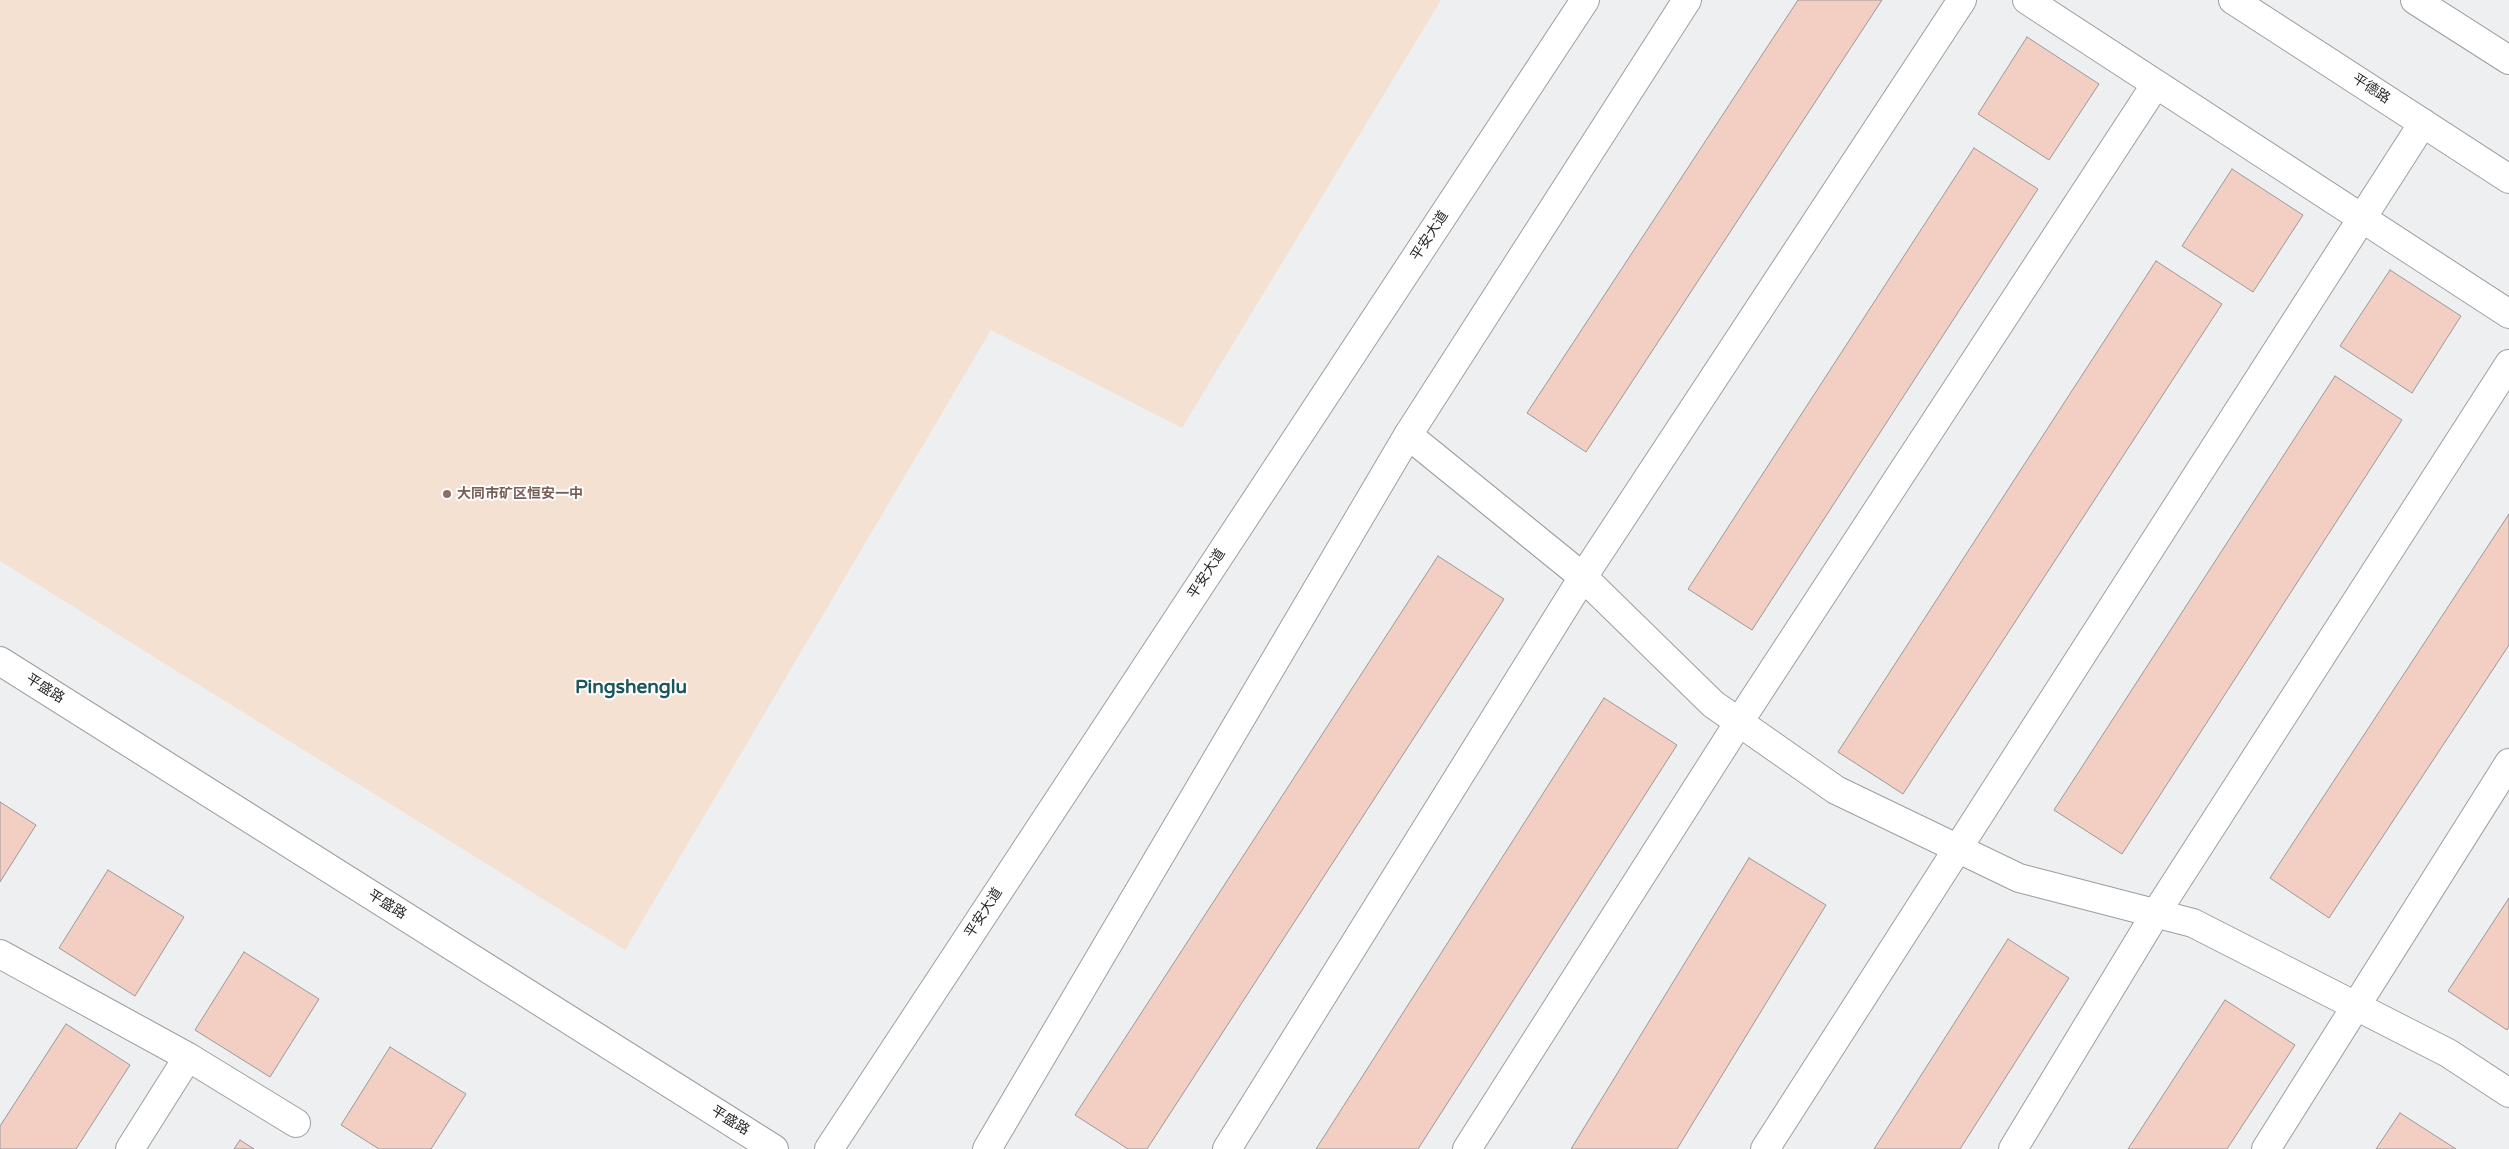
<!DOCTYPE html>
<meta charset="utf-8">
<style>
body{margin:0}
canvas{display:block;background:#eeeff0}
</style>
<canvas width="2509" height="1149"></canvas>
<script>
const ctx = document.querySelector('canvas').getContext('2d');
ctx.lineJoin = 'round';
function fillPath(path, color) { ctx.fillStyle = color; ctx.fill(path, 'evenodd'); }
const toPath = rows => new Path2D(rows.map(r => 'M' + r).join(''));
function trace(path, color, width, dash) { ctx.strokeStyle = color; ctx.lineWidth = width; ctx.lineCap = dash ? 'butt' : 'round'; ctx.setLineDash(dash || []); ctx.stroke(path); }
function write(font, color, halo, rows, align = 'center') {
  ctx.font = font + ' "Varela Round","Noto Sans SC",sans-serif'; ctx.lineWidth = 4; ctx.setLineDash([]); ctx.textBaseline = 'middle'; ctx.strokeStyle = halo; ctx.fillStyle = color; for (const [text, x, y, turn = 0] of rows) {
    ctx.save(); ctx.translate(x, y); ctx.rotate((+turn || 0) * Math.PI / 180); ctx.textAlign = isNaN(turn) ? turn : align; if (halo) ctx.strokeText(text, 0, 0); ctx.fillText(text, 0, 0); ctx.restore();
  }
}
const education = toPath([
 [0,0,1441,0,1182,428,991,330,625,950,0,561]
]);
const building = toPath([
 [1798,0,1882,0,1586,452,1527,413,1798,0],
 [2027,37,2099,84,2049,160,1978,114,2027,37],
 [1974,148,2038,189,1752,630,1688,589,1974,148],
 [2232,169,2303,215,2253,292,2182,246,2232,169],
 [2156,261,2222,304,1903,794,1838,752,2156,261],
 [2390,270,2461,316,2412,393,2340,346,2390,270],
 [2335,376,2402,420,2122,854,2054,810,2335,376],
 [2509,514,2509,645,2329,918,2270,878,2509,514],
 [1438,556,1504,599,1147,1149,1128,1149,1075,1115,1438,556],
 [1604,698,1677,745,1418,1149,1316,1149,1604,698],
 [0,802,36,825,0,882,0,802],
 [1749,858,1826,905,1677,1149,1571,1149,1749,858],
 [108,870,184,917,135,996,59,948,108,870],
 [2509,898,2509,1027,2507,1030,2448,991,2509,898],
 [2008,939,2069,978,1960,1149,1874,1149,2008,939],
 [244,952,319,999,270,1077,195,1030,244,952],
 [2225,1000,2295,1045,2227,1149,2128,1149,2225,1000],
 [66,1024,130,1065,76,1149,0,1149,0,1126,66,1024],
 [390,1047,466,1094,431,1149,379,1149,341,1125,390,1047],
 [2400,1113,2456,1149,2376,1149,2400,1113],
 [240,1140,254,1149,234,1149,240,1140]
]);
const minor = toPath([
 [2027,0,2509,314],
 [1408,435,1583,577,1713,704,1836,790,2019,878,2193,923,2448,1053,2509,1093],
 [0,661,774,1149],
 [0,954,188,1057,296,1123],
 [130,1149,188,1057],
 [1227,1149,1583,577,1962,0],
 [1467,1149,1739,722,2156,84],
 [1765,1149,2423,123],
 [2013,1149,2156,913,2509,364],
 [2266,1149,2509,763]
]);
const major = toPath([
 [2233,0,2509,179],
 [2415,0,2509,60],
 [829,1149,1585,0],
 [987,1149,1408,435,1687,0]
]);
const markers = [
 [447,494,5,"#8d6e63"]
];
const streetNames = [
 ["平德路",2371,89,33],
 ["平安大道",1430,236,-57],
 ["平安大道",1207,574,-57],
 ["平盛路",45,689,32],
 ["平盛路",387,905,32],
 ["平安大道",984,913,-57],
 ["平盛路",730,1121,32]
];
const educationNames = [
 ["大同市矿区恒安一中",457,494]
];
const districtNames = [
 ["Pingshenglu",631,688]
];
fillPath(education, '#f5e1d2');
fillPath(building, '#f2cec3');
trace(building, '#9b9999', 1);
trace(minor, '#9d9e9f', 30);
trace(major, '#9d9e9f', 30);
trace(minor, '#fff', 28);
trace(major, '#fff', 28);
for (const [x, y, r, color] of markers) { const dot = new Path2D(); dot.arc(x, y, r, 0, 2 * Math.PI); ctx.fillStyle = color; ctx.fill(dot); trace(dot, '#fff', 2); }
write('14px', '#29292a', '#fff', streetNames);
write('bold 14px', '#785e54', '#fff', educationNames, 'left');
write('bold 19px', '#1a565c', '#fff', districtNames);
</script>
